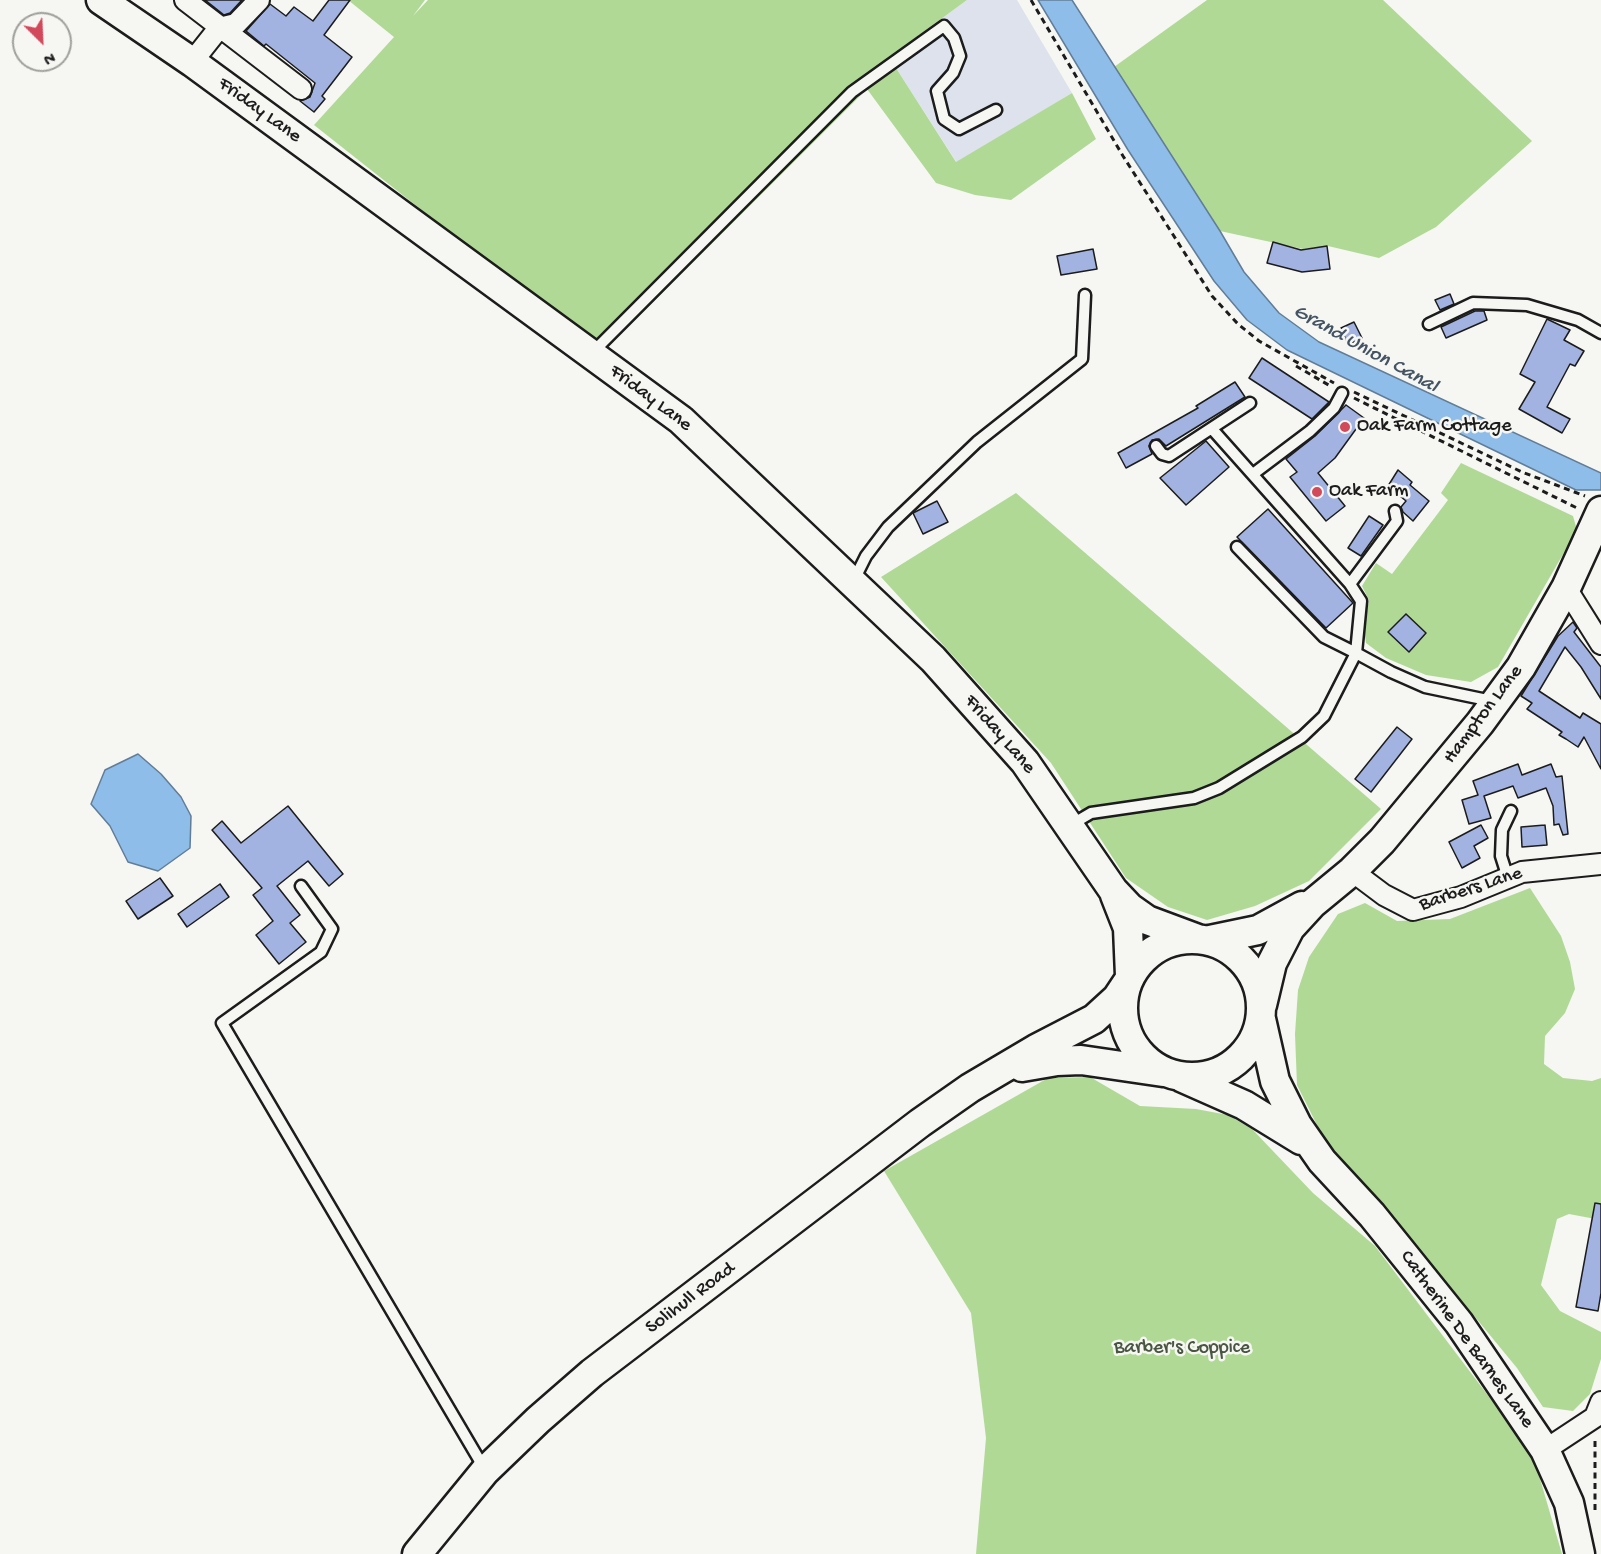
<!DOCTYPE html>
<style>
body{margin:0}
#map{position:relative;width:1601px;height:1554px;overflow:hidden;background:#f6f6f2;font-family:"Gochi Hand",sans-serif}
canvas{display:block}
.north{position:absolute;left:12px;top:12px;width:60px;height:60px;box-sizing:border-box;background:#f6f6f2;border:2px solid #9f9f9c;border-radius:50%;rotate:156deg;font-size:16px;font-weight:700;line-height:24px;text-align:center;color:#1c1c1c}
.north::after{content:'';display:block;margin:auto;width:21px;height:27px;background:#d1495b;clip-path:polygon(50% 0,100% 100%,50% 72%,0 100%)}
</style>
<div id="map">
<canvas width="1601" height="1554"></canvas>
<div class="north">N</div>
</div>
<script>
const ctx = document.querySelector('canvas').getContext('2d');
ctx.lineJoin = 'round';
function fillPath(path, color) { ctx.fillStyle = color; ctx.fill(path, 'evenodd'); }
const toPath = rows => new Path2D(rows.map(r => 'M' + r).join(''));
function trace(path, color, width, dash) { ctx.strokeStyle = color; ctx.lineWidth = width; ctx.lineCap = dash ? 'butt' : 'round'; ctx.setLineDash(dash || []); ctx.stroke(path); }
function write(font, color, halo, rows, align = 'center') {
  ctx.font = font + ' "Gochi Hand",sans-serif'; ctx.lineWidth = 5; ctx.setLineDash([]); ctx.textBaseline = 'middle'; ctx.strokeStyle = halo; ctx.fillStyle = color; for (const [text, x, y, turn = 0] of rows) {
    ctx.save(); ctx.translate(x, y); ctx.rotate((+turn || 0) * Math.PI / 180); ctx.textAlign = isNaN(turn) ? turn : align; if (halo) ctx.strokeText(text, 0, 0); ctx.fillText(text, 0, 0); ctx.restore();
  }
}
const built = toPath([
 [967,0,1017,0,1072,93,957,163,889,57]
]);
const green = toPath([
 [348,0,425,0,413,16,428,0,967,0,889,57,956,162,1072,93,1096,139,1011,200,975,195,936,183,867,89,604,351,533,298,314,125,394,37],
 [1207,0,1383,0,1532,141,1436,227,1379,258,1328,246,1303,249,1220,231,1114,67],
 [1461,463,1573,516,1577,530,1498,667,1471,682,1426,675,1386,658,1366,643,1364,629,1369,600,1362,586,1376,563,1392,574,1448,500,1441,493],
 [1016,493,1381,809,1309,881,1255,906,1207,920,1168,907,1126,878,1051,763,881,577],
 [1530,888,1561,936,1570,962,1575,989,1565,1013,1545,1036,1544,1064,1563,1078,1592,1081,1601,1078,1601,1220,1569,1214,1557,1219,1541,1285,1560,1311,1601,1332,1601,1359,1590,1394,1573,1411,1543,1407,1517,1368,1438,1272,1327,1145,1297,1085,1295,1034,1298,990,1309,957,1338,914,1365,903,1397,921,1450,919],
 [1090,1077,1140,1106,1196,1109,1228,1115,1252,1129,1313,1193,1375,1246,1533,1455,1562,1554,976,1554,986,1438,971,1313,884,1171,1048,1078]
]);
const water = toPath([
 [1038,0,1072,0,1220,231,1244,272,1279,313,1319,342,1601,473,1601,490,1576,490,1287,350,1247,320,1214,281,1128,150,1038,0],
 [138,754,161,774,181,797,191,816,190,848,158,871,128,862,110,826,91,804,105,770,138,754]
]);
const building = toPath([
 [205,0,242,0,230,13,224,15,205,0],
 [329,0,350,0,324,35,352,57,322,96,325,99,314,112,300,101,310,97,315,83,266,44,264,46,246,31,270,4,286,16,294,7,313,21,329,0],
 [1273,242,1301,250,1327,246,1330,269,1302,272,1267,263,1273,242],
 [1093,249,1097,269,1061,275,1057,256,1093,249],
 [1450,294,1454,304,1440,310,1435,300,1450,294],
 [1475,311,1484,311,1487,320,1446,338,1441,327,1475,311],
 [1547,319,1570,330,1564,340,1584,351,1575,366,1570,364,1547,407,1570,419,1562,433,1519,409,1535,382,1520,374,1547,319],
 [1354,322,1362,338,1348,345,1341,328,1354,322],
 [1262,358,1329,402,1312,419,1249,378,1262,358],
 [1235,382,1245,397,1166,446,1159,439,1152,440,1149,446,1152,454,1126,468,1118,453,1198,408,1196,406,1235,382],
 [1346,405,1364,418,1335,458,1318,473,1345,506,1326,521,1290,477,1297,472,1286,459,1315,436,1346,405],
 [1206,441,1229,467,1186,505,1160,478,1206,441],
 [1398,470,1412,482,1410,485,1429,501,1413,521,1403,512,1401,507,1406,501,1388,486,1398,470],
 [937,501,948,522,923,534,913,513,937,501],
 [1268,509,1353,603,1326,628,1237,537,1268,509],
 [1369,516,1383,525,1361,556,1348,548,1369,516],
 [1406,614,1426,633,1409,652,1388,632,1406,614],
 [1573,622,1577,628,1574,632,1601,667,1601,699,1581,667,1565,647,1539,691,1580,718,1583,713,1601,724,1601,769,1584,737,1578,747,1566,739,1559,735,1562,732,1527,709,1532,703,1521,696,1558,636,1573,622],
 [1397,727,1412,739,1371,792,1355,779,1397,727],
 [1518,764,1522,775,1551,764,1556,777,1562,776,1568,834,1563,835,1559,824,1554,825,1553,806,1546,788,1518,798,1513,786,1484,796,1491,818,1469,824,1462,800,1478,795,1473,781,1518,764],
 [288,806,343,874,329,886,308,861,277,886,300,915,290,923,306,942,279,964,256,935,273,921,253,895,262,888,212,830,222,821,241,843,288,806],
 [1481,825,1488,838,1474,846,1480,858,1462,868,1449,842,1481,825],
 [1545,825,1547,845,1522,847,1521,827,1545,825],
 [160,878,173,896,138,919,126,901,160,878],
 [220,884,229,897,187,927,178,914,220,884],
 [1595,1203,1601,1204,1601,1293,1598,1311,1576,1307,1595,1203]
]);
const path = toPath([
 [1031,0,1123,156,1212,296,1238,324,1259,341,1334,383],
 [1296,366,1332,387],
 [1354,392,1522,472,1585,496],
 [1354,398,1579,509],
 [1595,1510,1595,1439]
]);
const lane = toPath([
 [1429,324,1473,303,1527,305,1578,320,1601,333],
 [592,353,852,92,944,26,954,38,960,56,953,73,937,91,944,119,959,129,996,110],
 [1213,430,1350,584,1361,601,1356,653,1391,672,1425,687,1492,701],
 [1156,446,1162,454,1169,456,1250,403],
 [1253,474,1310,431,1334,408,1342,393],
 [854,580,866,556,888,527,977,442,1082,359,1085,295],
 [1350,584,1397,521,1395,511],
 [1069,826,1091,813,1194,798,1219,788,1302,737,1324,716,1356,653,1324,637,1237,547],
 [1508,878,1501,856,1502,830,1511,811],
 [301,886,332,929,321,952,222,1023,484,1468]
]);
const street = toPath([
 [185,0,301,89],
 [192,62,219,28,236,24,259,0],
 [1566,588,1601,644],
 [1352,871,1384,895,1413,910,1461,897,1522,872,1601,864],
 [1545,1450,1595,1417,1601,1402]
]);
const secondary = toPath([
 [101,0,192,62,681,420,933,659,1025,762,1113,890,1130,908,1147,920,1198,939],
 [1115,895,1128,928,1130,976],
 '1123 1008a69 69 0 1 1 138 0a69 69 0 1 1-138 0Z',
 [1210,940,1258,930,1302,906],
 [1262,1005,1272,963,1290,928,1312,904,1352,871,1382,841,1480,723,1521,667,1566,588,1601,511],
 [1261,1019,1275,1081,1297,1125,1322,1161,1372,1215,1459,1323,1545,1450,1569,1503,1580,1554],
 [1022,1067,1057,1061,1081,1060,1163,1072],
 [1183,1078,1244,1105,1301,1140],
 [417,1554,485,1471,538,1420,592,1373,920,1123,970,1088,1036,1049,1094,1019,1117,998,1127,983]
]);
const markers = [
 [1345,427,6,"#d1495b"],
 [1317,492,6,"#d1495b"]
];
const streetNames = [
 ["Friday Lane",259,111,36],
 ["Friday Lane",650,399,37],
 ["Hampton Lane",1484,715,-53],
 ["Friday Lane",999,735,49],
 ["Barbers Lane",1471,890,-18],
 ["Solihull Road",691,1299,-37],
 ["Catherine De Barnes Lane",1466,1340,54]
];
const poiNames = [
 ["Oak Farm Cottage",1357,427],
 ["Oak Farm",1329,492]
];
const parkNames = [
 ["Barber's Coppice",1182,1349]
];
const waterNames = [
 ["Grand Union Canal",1365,350,29]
];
fillPath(built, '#dde2ed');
fillPath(green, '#b0d996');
fillPath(water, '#8fbde9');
trace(water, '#617d97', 1.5);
fillPath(building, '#a2b2e1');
trace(building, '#1c1c1c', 1.5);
trace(lane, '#1c1c1c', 15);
trace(street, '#1c1c1c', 24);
trace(secondary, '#1c1c1c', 33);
trace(path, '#1c1c1c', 3, [6, 4.5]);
trace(lane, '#f6f6f2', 10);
trace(street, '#f6f6f2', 20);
trace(secondary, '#f6f6f2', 28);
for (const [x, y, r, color] of markers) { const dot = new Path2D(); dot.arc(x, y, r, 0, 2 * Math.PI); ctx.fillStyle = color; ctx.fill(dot); trace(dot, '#f6f6f2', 2); }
write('20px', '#1c1c1c', '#f6f6f2', streetNames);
write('20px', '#1c1c1c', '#f6f6f2', poiNames, 'left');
write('20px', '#485541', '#f6f6f2', parkNames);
write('italic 21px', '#445464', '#f6f6f2', waterNames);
</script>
